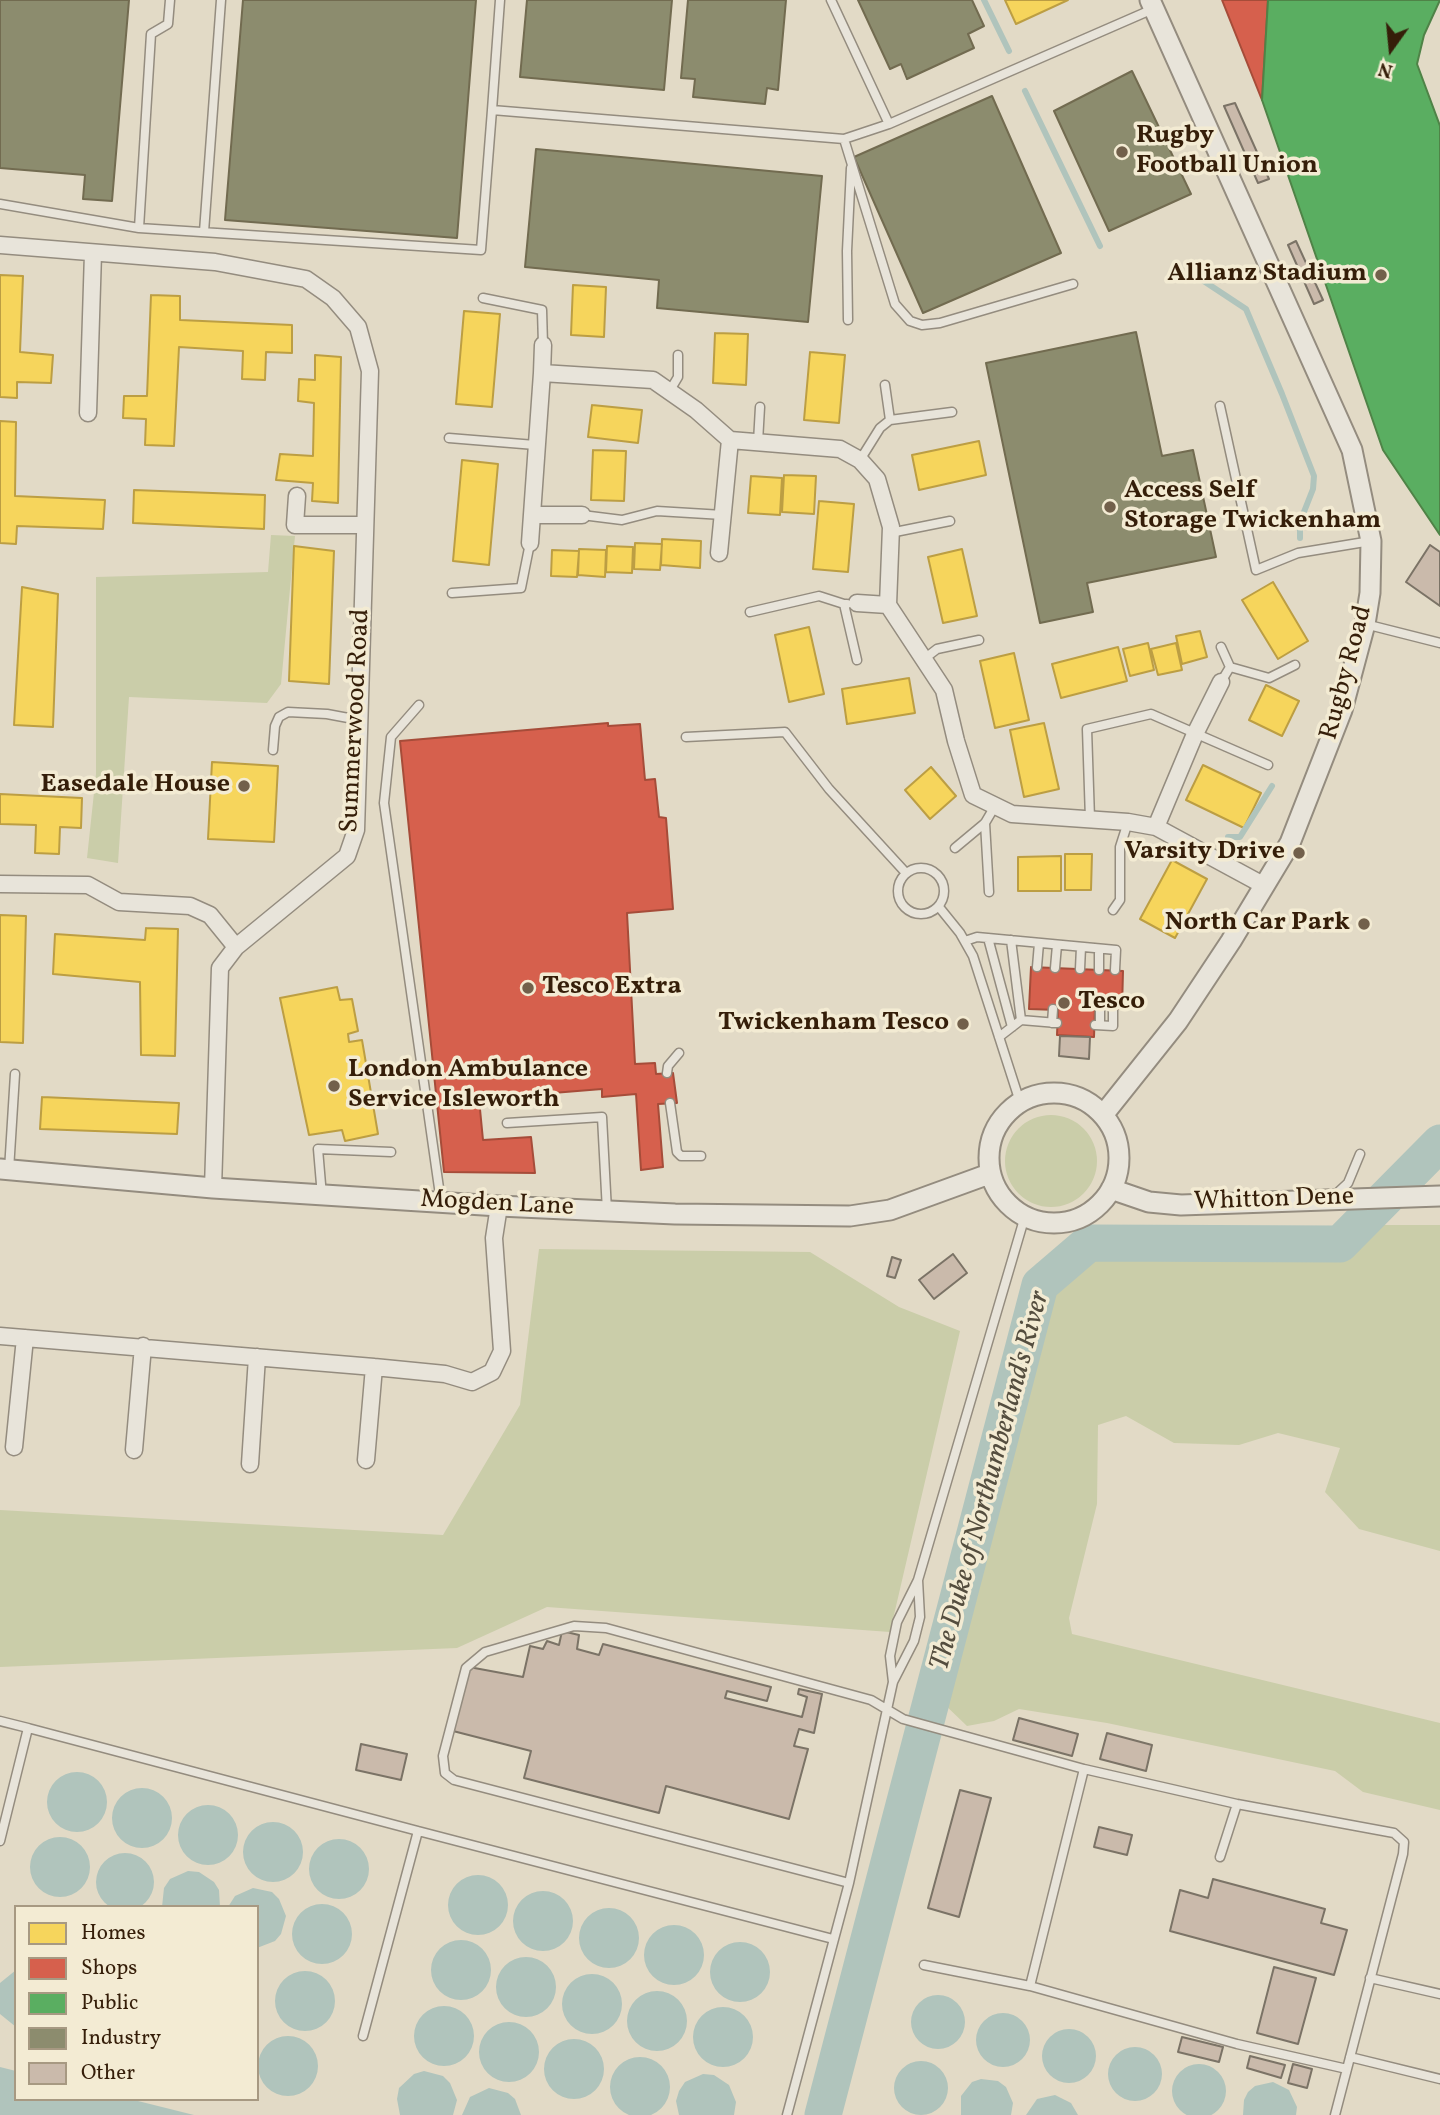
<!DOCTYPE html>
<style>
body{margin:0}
#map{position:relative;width:1440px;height:2115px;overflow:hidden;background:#e2dac6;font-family:Vollkorn,serif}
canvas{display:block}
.legend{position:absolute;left:14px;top:1905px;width:245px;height:196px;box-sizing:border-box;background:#f3ebd3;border:2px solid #a79982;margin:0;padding:9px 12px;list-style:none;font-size:21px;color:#351e09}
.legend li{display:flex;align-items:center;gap:14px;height:35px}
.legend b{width:35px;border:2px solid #a79982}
.north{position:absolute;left:1356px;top:14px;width:70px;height:70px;-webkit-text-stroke:5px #f3ebd3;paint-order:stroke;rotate:195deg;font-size:19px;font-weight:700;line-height:28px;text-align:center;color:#351e09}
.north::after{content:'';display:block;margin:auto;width:24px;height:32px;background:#351e09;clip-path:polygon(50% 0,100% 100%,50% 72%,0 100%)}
</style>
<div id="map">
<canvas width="1440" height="2115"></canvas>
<ul class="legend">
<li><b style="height:19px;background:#f6d55c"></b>Homes</li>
<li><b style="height:19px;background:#d6604d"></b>Shops</li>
<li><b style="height:19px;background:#5aae61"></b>Public</li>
<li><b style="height:19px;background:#8c8c6e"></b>Industry</li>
<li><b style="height:19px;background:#cabaab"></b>Other</li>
</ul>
<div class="north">N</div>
</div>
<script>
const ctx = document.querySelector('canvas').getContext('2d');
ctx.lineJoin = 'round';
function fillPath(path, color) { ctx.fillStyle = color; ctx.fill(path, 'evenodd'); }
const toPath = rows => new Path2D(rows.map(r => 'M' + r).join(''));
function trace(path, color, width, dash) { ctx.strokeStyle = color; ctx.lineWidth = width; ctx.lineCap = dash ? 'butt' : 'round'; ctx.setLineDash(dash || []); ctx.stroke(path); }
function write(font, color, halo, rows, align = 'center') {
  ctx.font = font + ' Vollkorn,serif'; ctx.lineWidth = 7; ctx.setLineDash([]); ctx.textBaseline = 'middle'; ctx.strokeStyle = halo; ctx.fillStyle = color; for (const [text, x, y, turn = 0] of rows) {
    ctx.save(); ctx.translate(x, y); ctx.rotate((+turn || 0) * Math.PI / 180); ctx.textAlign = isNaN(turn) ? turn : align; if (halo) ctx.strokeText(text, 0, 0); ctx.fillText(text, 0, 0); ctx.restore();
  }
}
const green = toPath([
 [271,535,295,536,281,684,267,703,129,697,118,863,87,858,96,774,96,577,268,572],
 '1005 1161a46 46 0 1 1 92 0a46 46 0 1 1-92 0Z',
 [1375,1225,1440,1225,1440,1551,1359,1529,1325,1492,1340,1448,1278,1433,1239,1445,1174,1443,1126,1416,1098,1425,1097,1504,1069,1618,1072,1634,1440,1723,1440,1810,1363,1792,1335,1771,1107,1723,1019,1709,994,1721,967,1726,941,1701,1036,1342,1021,1306,1036,1264,1132,1234,1276,1234],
 [539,1249,810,1252,899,1307,960,1331,890,1632,547,1607,457,1648,0,1667,0,1510,443,1535,520,1405]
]);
const water = toPath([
 '47 1802a30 30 0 1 1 60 0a30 30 0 1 1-60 0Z',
 '112 1818a30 30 0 1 1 60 0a30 30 0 1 1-60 0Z',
 '178 1835a30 30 0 1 1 60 0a30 30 0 1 1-60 0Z',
 '243 1852a30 30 0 1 1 60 0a30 30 0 1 1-60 0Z',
 '30 1867a30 30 0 1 1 60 0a30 30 0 1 1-60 0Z',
 '309 1869a30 30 0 1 1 60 0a30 30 0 1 1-60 0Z',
 '96 1882a29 29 0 1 1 58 0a29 29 0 1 1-58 0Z',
 [188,1871,199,1872,214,1882,219,1890,220,1907,162,1907,164,1888,170,1879],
 '448 1905a30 30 0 1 1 60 0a30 30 0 1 1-60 0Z',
 [253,1888,272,1892,279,1899,286,1916,281,1934,275,1941,257,1948,257,1907,228,1907,235,1896],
 '513 1921a30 30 0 1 1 60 0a30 30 0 1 1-60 0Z',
 '292 1934a30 30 0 1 1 60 0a30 30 0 1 1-60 0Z',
 '579 1938a30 30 0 1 1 60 0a30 30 0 1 1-60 0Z',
 '644 1955a30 30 0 1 1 60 0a30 30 0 1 1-60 0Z',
 '431 1970a30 30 0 1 1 60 0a30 30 0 1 1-60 0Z',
 '710 1972a30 30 0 1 1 60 0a30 30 0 1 1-60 0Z',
 '496 1987a30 30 0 1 1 60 0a30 30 0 1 1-60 0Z',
 [16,1970,16,2027,0,2014,0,1983],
 '275 2001a30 30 0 1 1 60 0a30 30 0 1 1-60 0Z',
 '562 2004a30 30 0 1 1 60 0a30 30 0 1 1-60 0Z',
 '627 2021a30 30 0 1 1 60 0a30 30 0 1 1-60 0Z',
 '911 2022a27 27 0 1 1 54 0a27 27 0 1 1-54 0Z',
 '414 2036a30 30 0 1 1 60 0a30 30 0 1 1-60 0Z',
 '693 2037a30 30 0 1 1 60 0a30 30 0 1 1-60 0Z',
 '976 2040a27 27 0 1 1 54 0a27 27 0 1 1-54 0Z',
 '479 2052a30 30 0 1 1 60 0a30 30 0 1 1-60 0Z',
 '1042 2056a27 27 0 1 1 54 0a27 27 0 1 1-54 0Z',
 '258 2066a30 30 0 1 1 60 0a30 30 0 1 1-60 0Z',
 '544 2069a30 30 0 1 1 60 0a30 30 0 1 1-60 0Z',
 '1108 2074a27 27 0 1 1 54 0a27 27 0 1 1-54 0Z',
 '610 2087a30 30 0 1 1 60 0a30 30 0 1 1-60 0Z',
 '894 2088a27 27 0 1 1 54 0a27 27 0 1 1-54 0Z',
 '1172 2091a27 27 0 1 1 54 0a27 27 0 1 1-54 0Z',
 [0,2067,16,2071,16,2099,130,2099,194,2115,0,2115],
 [424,2071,443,2076,450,2083,457,2100,453,2115,400,2115,397,2099,399,2088,414,2074],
 [703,2074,714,2075,729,2085,736,2102,734,2115,679,2115,676,2101,679,2091,685,2082],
 [981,2079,998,2081,1006,2087,1013,2103,1011,2115,961,2115,961,2096,972,2082],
 [1273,2082,1289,2090,1297,2107,1296,2115,1243,2115,1244,2100,1248,2092,1255,2086],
 [489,2088,508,2093,515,2099,521,2115,462,2115,470,2097],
 [1055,2095,1071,2103,1078,2115,1026,2115,1037,2099]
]);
const homes = toPath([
 [1005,0,1068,0,1016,24,1005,0],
 [0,275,23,276,20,352,53,355,51,383,17,382,17,398,0,397,0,275],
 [573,285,606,287,604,337,571,335,573,285],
 [151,295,180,296,180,320,292,325,292,353,266,352,265,380,242,379,243,351,179,347,174,446,145,445,146,419,123,418,124,396,147,396,151,295],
 [464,311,500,314,492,407,456,404,464,311],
 [715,333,748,334,746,385,713,383,715,333],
 [810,352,845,355,839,423,804,420,810,352],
 [315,355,341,357,338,503,312,501,313,483,276,480,280,454,313,456,314,403,298,401,299,379,315,380,315,355],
 [592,405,642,410,638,443,588,437,592,405],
 [0,421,16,422,15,496,105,500,103,529,17,526,16,544,0,543,0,421],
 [979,441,986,475,919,490,912,455,979,441],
 [593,450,626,451,624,501,591,500,593,450],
 [462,460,498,464,489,565,453,561,462,460],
 [784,475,816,476,814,514,782,512,784,475],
 [751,476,782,478,780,515,748,513,751,476],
 [134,490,265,495,264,529,133,523,134,490],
 [819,501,854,504,848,572,813,569,819,501],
 [662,539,701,541,700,568,661,565,662,539],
 [635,543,662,544,660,570,634,569,635,543],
 [294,546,334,551,329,684,289,681,294,546],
 [607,546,633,547,632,573,606,572,607,546],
 [579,549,606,550,605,577,578,575,579,549],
 [962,549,977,616,943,623,928,557,962,549],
 [552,550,579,551,577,577,551,576,552,550],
 [1273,582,1308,641,1278,659,1242,600,1273,582],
 [22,587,58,594,53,727,14,725,22,587],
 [809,627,824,694,789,702,775,635,809,627],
 [1200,631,1207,657,1182,664,1176,636,1200,631],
 [1148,643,1154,670,1130,676,1123,649,1148,643],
 [1176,643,1182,670,1158,675,1151,649,1176,643],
 [1118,647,1127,681,1061,698,1052,664,1118,647],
 [1014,653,1029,720,995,728,980,661,1014,653],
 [909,678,915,713,847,724,842,689,909,678],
 [1266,685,1299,701,1282,736,1249,720,1266,685],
 [1044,723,1059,789,1024,797,1010,730,1044,723],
 [212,762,278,766,274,842,208,839,212,762],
 [1203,765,1261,793,1244,828,1186,800,1203,765],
 [931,767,956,796,930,819,905,790,931,767],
 [0,794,82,798,81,828,60,827,59,854,35,853,36,825,0,824,0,794],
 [1065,854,1092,854,1091,890,1065,890,1065,854],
 [1061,856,1061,891,1018,891,1018,857,1061,856],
 [1172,860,1207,879,1175,938,1140,919,1172,860],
 [0,915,26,916,23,1043,0,1042,0,915],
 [146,928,178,929,175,1056,141,1055,140,982,53,974,55,934,145,940,146,928],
 [337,987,340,1000,352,999,358,1031,348,1034,349,1042,362,1040,378,1134,345,1141,342,1130,309,1135,280,998,337,987],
 [42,1097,179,1103,177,1134,40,1129,42,1097]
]);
const shops = toPath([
 [1222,0,1268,0,1262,100,1222,0],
 [608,723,608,726,640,724,645,780,655,779,659,817,666,818,673,909,627,913,635,1064,655,1063,656,1074,673,1073,677,1103,658,1104,663,1167,641,1170,636,1094,602,1097,602,1089,479,1099,483,1140,531,1137,535,1173,444,1172,400,741,608,723],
 [1031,967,1123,971,1122,1009,1095,1008,1094,1037,1057,1035,1058,1010,1029,1009,1031,967]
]);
const public = toPath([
 [1268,0,1440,0,1424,35,1417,64,1440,126,1440,535,1383,450,1262,100,1268,0]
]);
const industry = toPath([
 [0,0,129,0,112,201,83,199,85,175,0,168,0,0],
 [243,0,476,0,457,238,225,220,243,0],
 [527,0,672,0,664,90,520,77,527,0],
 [688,0,786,0,778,90,767,88,765,104,693,97,695,79,681,78,688,0],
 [858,0,972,0,984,26,968,34,974,48,907,79,901,64,890,69,858,0],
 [1132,71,1191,194,1109,231,1054,111,1132,71],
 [992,96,1061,253,923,313,854,157,992,96],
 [536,149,822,176,808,322,657,308,659,280,525,267,536,149],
 [1136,332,1162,456,1193,450,1216,557,1087,583,1093,612,1040,623,986,363,1136,332]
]);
const stream = toPath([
 [984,0,1009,51],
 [1025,91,1100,246],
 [1193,274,1246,309,1282,394,1314,476,1313,489,1300,522,1300,538],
 [1228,837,1240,837,1272,786]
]);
const river = toPath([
 [823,2115,1040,1285,1089,1243,1340,1244,1440,1143]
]);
const building = toPath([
 [1235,103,1269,179,1258,183,1224,106,1235,103],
 [1296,241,1323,300,1314,304,1288,245,1296,241],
 [1430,545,1440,552,1440,606,1406,582,1430,545],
 [1060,1036,1090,1037,1089,1059,1059,1056,1060,1036],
 [953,1254,967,1273,934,1299,919,1280,953,1254],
 [892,1257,901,1260,895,1278,887,1276,892,1257],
 [562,1631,579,1635,577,1649,599,1655,603,1644,771,1687,767,1701,727,1691,725,1698,802,1717,807,1697,798,1694,799,1689,822,1694,814,1733,799,1729,794,1746,808,1749,789,1819,666,1786,659,1813,524,1778,531,1751,453,1731,469,1667,523,1677,530,1646,543,1649,547,1641,559,1645,562,1631],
 [1019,1718,1078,1734,1072,1756,1013,1740,1019,1718],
 [1107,1733,1152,1745,1146,1771,1100,1759,1107,1733],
 [361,1744,407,1754,401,1780,356,1770,361,1744],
 [960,1790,991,1798,959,1917,928,1908,960,1790],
 [1099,1827,1132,1835,1127,1855,1094,1847,1099,1827],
 [1213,1879,1325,1909,1321,1923,1347,1930,1334,1975,1170,1931,1180,1890,1208,1898,1213,1879],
 [1274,1967,1316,1978,1298,2044,1257,2033,1274,1967],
 [1182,2037,1223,2047,1219,2062,1178,2052,1182,2037],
 [1250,2056,1285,2065,1281,2078,1247,2068,1250,2056],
 [1293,2064,1312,2069,1307,2088,1288,2083,1293,2064]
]);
const service = toPath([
 [831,0,889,124,1153,9],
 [492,110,500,0],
 [844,139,895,304,910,321,922,325,940,323,1073,284],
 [0,204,139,228,151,34,168,24,170,0],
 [139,228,481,250,492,110,844,139,889,124],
 [204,232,221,0],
 [483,298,542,310,543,345],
 [848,320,847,251,851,168],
 [885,385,890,420],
 [669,392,678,377,678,355],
 [1220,406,1256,570,1298,553,1371,541],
 [449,438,535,445],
 [758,442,760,407],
 [860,460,880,428,890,420,952,412],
 [582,515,622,520,657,511,723,515],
 [890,533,950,521],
 [452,593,521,588,530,543],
 [847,604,844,604,857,660],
 [750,612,819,596,844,604],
 [1365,624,1440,643],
 [1221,647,1230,667,1221,682],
 [924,659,937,649,979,640],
 [1230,667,1269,678,1295,665],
 [419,705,391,737,384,803,441,1202],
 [686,737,785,732,829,789,906,873],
 [273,750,275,726,279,717,288,712,327,714,359,720],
 [1090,819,1087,729,1151,714,1268,765],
 [985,823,989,892],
 [955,848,985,823,995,806],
 '898 891a23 23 0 1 1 46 0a23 23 0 1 1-46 0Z',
 [939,907,960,933,973,956,1020,1102],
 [1113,910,1120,900,1120,847,1128,822],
 [988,938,1012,1027],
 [965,941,977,937,1116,950,1115,970],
 [1037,967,1039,943],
 [1055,968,1057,945],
 [1080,969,1081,947],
 [1099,970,1099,949],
 [1100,1009,1100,1025],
 [1021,1020,1057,1023],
 [1052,1023,1053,1009],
 [1095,1025,1113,1026,1113,1009],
 [999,1037,1021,1020,1011,940],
 [667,1073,668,1066,679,1053],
 [670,1103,677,1152,681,1156,701,1156],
 [507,1123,602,1117,607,1211],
 [9,1170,15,1074],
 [322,1196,318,1149,391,1152],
 [1334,1196,1348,1183,1360,1154],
 [893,1682,890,1656,897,1622,918,1580,1025,1216],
 [0,1721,28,1728],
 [418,1831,833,1939],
 [0,1841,28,1728,418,1831,363,2036],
 [1220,1857,1237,1804],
 [849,1883,454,1780,445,1773,443,1756,466,1668,485,1652,574,1626,606,1628,871,1700,903,1719,1084,1769,1237,1804,1394,1833,1404,1842,1403,1854,1335,2115],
 [924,1965,1030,1986,1237,2044,1347,2069],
 [1370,1978,1440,1994],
 [1030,1986,1084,1769],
 [1350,2057,1440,2079],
 [787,2115,849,1883,893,1682,914,1641,920,1617,918,1580]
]);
const minor = toPath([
 [0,245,215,262,306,279,333,298,358,327,370,371,356,830,347,856,236,947,220,968,213,1188],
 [543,345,542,373,653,380,696,410,730,440],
 [88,413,93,253],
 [297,496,295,525,365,525],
 [533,515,582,515],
 [530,543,542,373],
 [719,553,730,440,840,449,860,460,877,479,891,527,888,605],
 [857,603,888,605,944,690,956,741,973,795,1012,814,1128,822,1156,827],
 [1221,682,1195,734,1156,827,1265,886],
 [0,884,88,885,119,902,190,906,210,915,236,947],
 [0,1336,374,1367,445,1374,472,1382,492,1372,502,1351,494,1238,499,1206],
 [14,1447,25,1338],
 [134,1450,143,1346],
 [366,1460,374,1367],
 [250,1464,257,1357]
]);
const tertiary = toPath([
 '989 1158a65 65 0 1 1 130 0a65 65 0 1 1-130 0Z',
 [1103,1115,1178,1021,1231,941,1290,843,1342,710,1365,624,1370,593,1371,541,1352,450,1150,0],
 [0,1169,213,1188,499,1206,675,1214,850,1216,890,1210,989,1174],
 [1111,1189,1149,1202,1181,1205,1440,1196]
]);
const markers = [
 [1122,152,7,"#72604b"],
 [1381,275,7,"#72604b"],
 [1110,507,7,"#72604b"],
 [244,786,7,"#72604b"],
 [1299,853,7,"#72604b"],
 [1364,924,7,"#72604b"],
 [528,988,7,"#72604b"],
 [1064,1003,7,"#72604b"],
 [963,1024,7,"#72604b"],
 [334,1086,7,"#72604b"]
];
const poiNames = [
 ["Rugby",1136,137],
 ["Football Union",1136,167],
 ["Allianz Stadium",1367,275,"right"],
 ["Access Self",1124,492],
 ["Storage Twickenham",1124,522],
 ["Easedale House",230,786,"right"],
 ["Varsity Drive",1285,853,"right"],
 ["North Car Park",1350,924,"right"],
 ["Tesco Extra",542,988],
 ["Tesco",1078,1003],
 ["Twickenham Tesco",949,1024,"right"],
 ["London Ambulance",348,1071],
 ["Service Isleworth",348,1101]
];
const streetNames = [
 ["Rugby Road",1348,673,-75],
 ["Summerwood Road",357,721,-87],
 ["Whitton Dene",1274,1201,-2],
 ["Mogden Lane",497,1205,3]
];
const waterNames = [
 ["The Duke of Northumberland's River",992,1481,-75]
];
fillPath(green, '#cacda9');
fillPath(water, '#b0c4bc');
fillPath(homes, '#f6d55c');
trace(homes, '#bc9e43', 2);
fillPath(shops, '#d6604d');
trace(shops, '#a64c39', 2);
fillPath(public, '#5aae61');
trace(public, '#4f8347', 2);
fillPath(industry, '#8c8c6e');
trace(industry, '#726b50', 2);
trace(stream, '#b0c4bc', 6);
trace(river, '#b0c4bc', 37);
fillPath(building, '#cabaab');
trace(building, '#7b7366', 2);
trace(service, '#948c7f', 11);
trace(minor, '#948c7f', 19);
trace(tertiary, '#948c7f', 23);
trace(service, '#e8e4da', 8);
trace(minor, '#e8e4da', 16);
trace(tertiary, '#e8e4da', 19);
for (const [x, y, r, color] of markers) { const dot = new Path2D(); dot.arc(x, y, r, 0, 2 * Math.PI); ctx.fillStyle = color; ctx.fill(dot); trace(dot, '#f3ebd3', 2.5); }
write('bold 26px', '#351e09', '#f3ebd3', poiNames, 'left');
write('26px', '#351e09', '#f3ebd3', streetNames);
write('italic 28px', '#544d3e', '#f3ebd3', waterNames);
</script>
